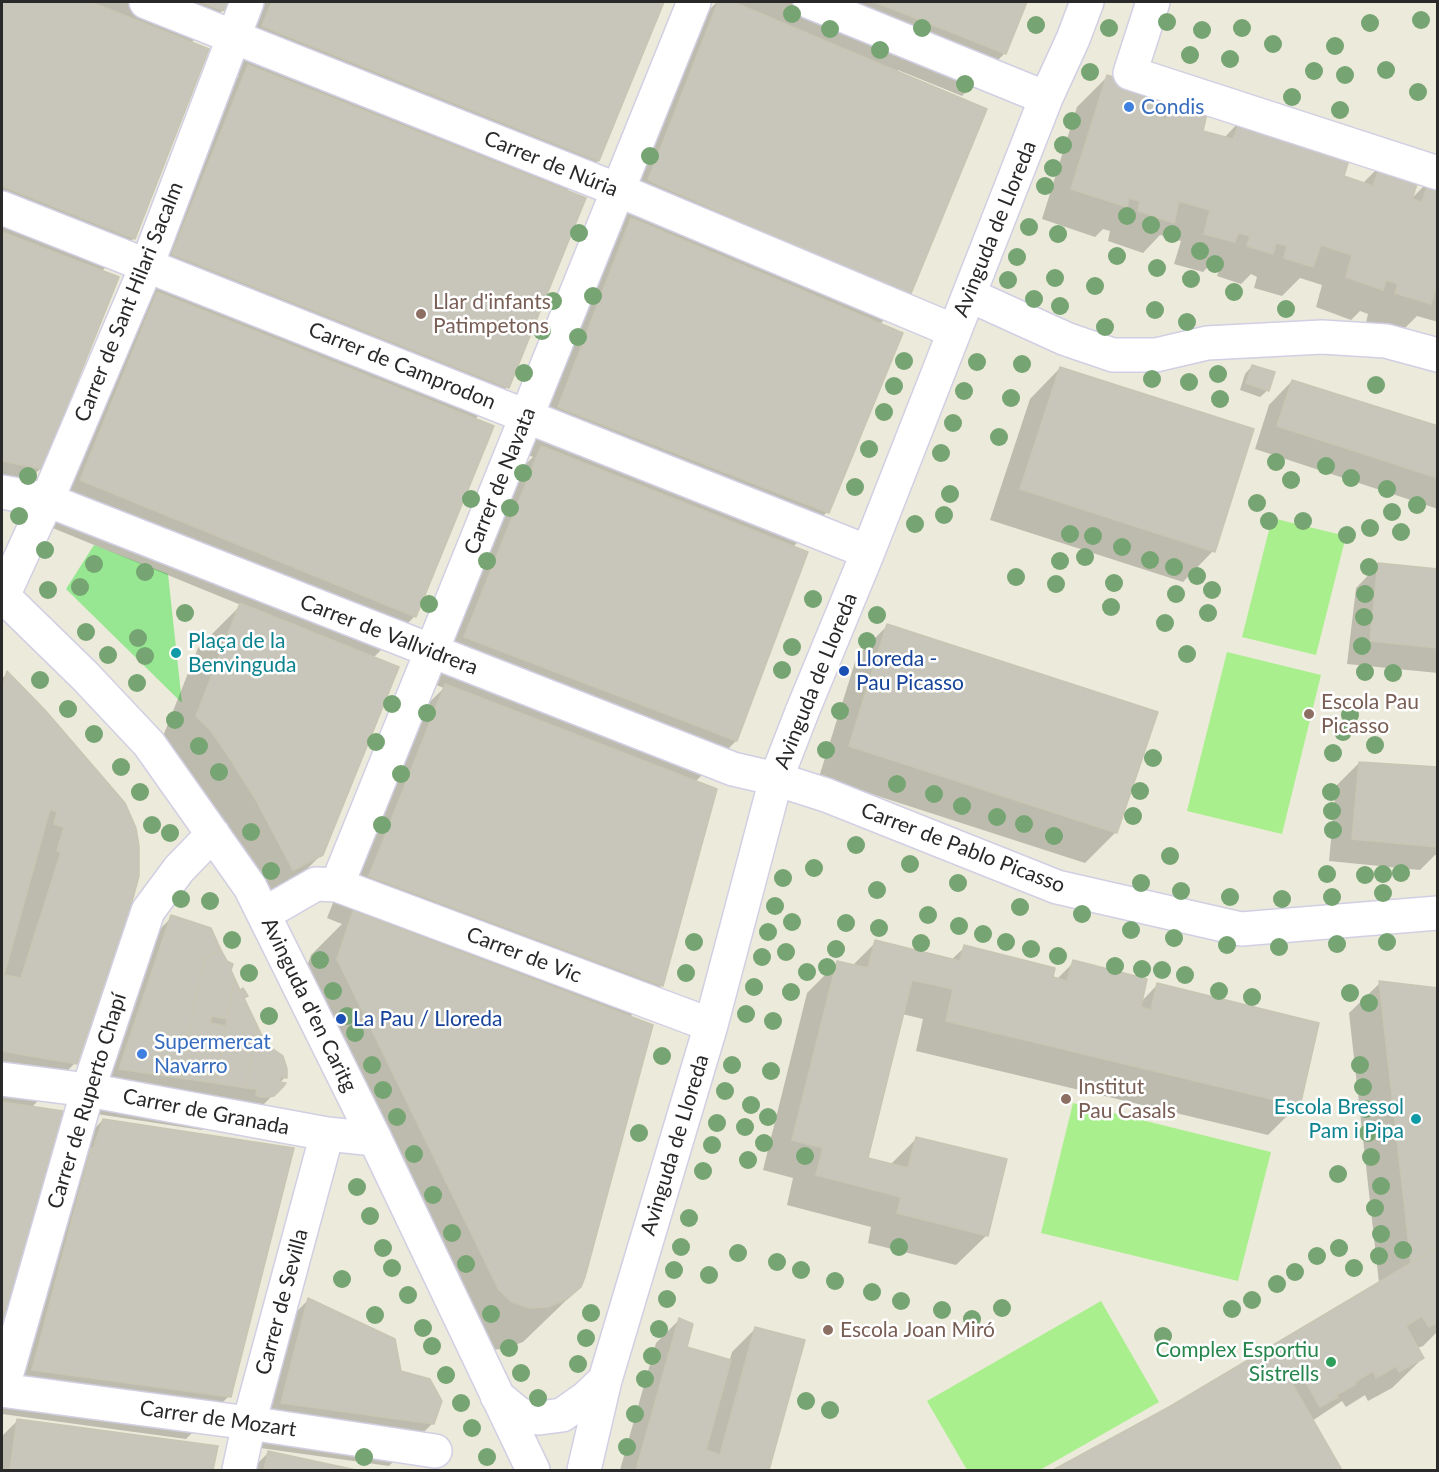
<!DOCTYPE html>
<meta charset="utf-8">
<style>
body{margin:0}
#map{position:relative;width:1439px;height:1472px;overflow:hidden;background:#eceada;font-family:Lato,sans-serif}
canvas{display:block}
.frame{position:absolute;inset:0;border:3px solid #292929;pointer-events:none}
</style>
<div id="map">
<canvas width="1439" height="1472"></canvas>
<div class="frame"></div>
</div>
<script>
const ctx = document.querySelector('canvas').getContext('2d');
ctx.lineJoin = 'round';
function fillPath(path, color) { ctx.fillStyle = color; ctx.fill(path, 'evenodd'); }
const toPath = rows => new Path2D(rows.map(r => 'M' + r).join(''));
function trace(path, color, width, dash) { ctx.strokeStyle = color; ctx.lineWidth = width; ctx.lineCap = dash ? 'butt' : 'round'; ctx.setLineDash(dash || []); ctx.stroke(path); }
function write(font, color, halo, rows, align = 'center') {
  ctx.font = font + ' Lato,sans-serif'; ctx.lineWidth = 5; ctx.setLineDash([]); ctx.textBaseline = 'middle'; ctx.strokeStyle = halo; ctx.fillStyle = color; for (const [text, x, y, turn = 0] of rows) {
    ctx.save(); ctx.translate(x, y); ctx.rotate((+turn || 0) * Math.PI / 180); ctx.textAlign = isNaN(turn) ? turn : align; if (halo) ctx.strokeText(text, 0, 0); ctx.fillText(text, 0, 0); ctx.restore();
  }
}
const green = toPath([
 [94,545,168,574,182,703,66,589]
]);
const pitch = toPath([
 [1272,518,1346,536,1316,655,1242,637],
 [1227,652,1321,675,1282,834,1187,811],
 [1073,1103,1271,1152,1238,1281,1041,1233],
 [1101,1301,1159,1402,1040,1470,967,1470,927,1401]
]);
const shadow = toPath([
 [2,2,227,2,223,10,191,43,134,238,101,272,41,468,2,507],
 [248,2,662,2,598,161,566,192,507,387,474,420,415,616,373,658,322,854,279,897,249,912,154,759,198,648,241,605,38,522,206,110,239,76,221,69],
 [717,2,1026,2,1005,53,962,96,898,70,897,72,909,295,879,325,827,512,792,548,807,553,736,741,695,782,662,985,629,1018,580,1287,523,1342,504,1349,486,1350,295,1002,311,955,342,924,327,918,403,728,444,688,423,680,499,490,533,457,516,450,589,263,622,230,606,223,678,41],
 [1108,76,1152,121,1174,98,1201,132,1224,138,1241,120,1342,177,1362,184,1381,165,1410,200,1430,180,1438,182,1438,322,1417,316,1399,334,1366,323,1368,314,1360,311,1351,320,1316,307,1322,285,1300,278,1282,296,1254,288,1257,277,1251,274,1241,284,1217,276,1221,266,1211,264,1203,272,1174,264,1181,241,1160,235,1143,253,1108,241,1110,231,1103,229,1095,237,1042,219,1077,107],
 [1252,366,1268,390,1260,397,1240,390,1245,374],
 [1060,368,1213,551,1183,582,990,520,1030,399],
 [1292,381,1438,428,1438,509,1255,449,1269,405],
 [1379,564,1438,571,1438,673,1347,664,1356,588],
 [888,625,1116,832,1085,863,819,777,857,656],
 [7,673,134,829,75,1063,31,1108,61,1112,2,1323,2,679],
 [1359,763,1438,769,1438,855,1435,855,1420,870,1329,861,1336,786],
 [172,917,229,970,256,1025,285,1077,279,1084,282,1086,251,1117,214,1117,202,1130,77,1111,129,960],
 [876,942,951,960,965,947,1056,980,1074,962,1141,1002,1158,984,1298,1105,1268,1135,916,1051,923,1019,902,1014,867,1159,890,1165,917,1138,987,1235,956,1265,868,1243,871,1227,787,1205,793,1178,763,1170,807,993,837,963,852,966],
 [1380,983,1438,990,1438,1331,1423,1346,1417,1348,1423,1358,1392,1388,1368,1401,1365,1395,1346,1407,1342,1401,1312,1421,1340,1470,1056,1470,1169,1408,1379,1283,1349,1013],
 [103,1120,229,1396,186,1439,2,1414,2,1370,60,1163],
 [308,1300,400,1372,432,1424,389,1466,239,1445,266,1343],
 [679,1320,685,1348,729,1362,732,1352,755,1329,803,1341,768,1470,620,1470,656,1343],
 [18,1420,217,1447,211,1470,2,1470,2,1436],
 [268,1453,349,1470,251,1470]
]);
const building = toPath([
 [2,2,91,2,209,49,135,239,2,186,2,2],
 [200,2,228,2,225,11,200,2],
 [272,2,664,2,599,161,262,26,272,2],
 [718,2,733,2,987,109,910,296,648,180,718,2],
 [875,2,1027,2,1006,54,875,2],
 [248,65,586,198,509,388,172,254,248,65],
 [1107,75,1162,92,1155,116,1166,119,1174,97,1208,109,1203,131,1233,139,1241,119,1351,153,1344,176,1373,186,1381,163,1420,175,1412,199,1422,202,1430,178,1438,181,1438,282,1431,304,1395,293,1398,284,1386,280,1383,290,1346,277,1352,255,1321,245,1313,267,1284,258,1287,246,1276,243,1273,254,1247,246,1250,236,1238,233,1235,242,1204,234,1210,210,1179,201,1174,223,1138,211,1140,201,1129,198,1127,207,1071,189,1107,75],
 [631,218,903,333,829,513,558,407,631,218],
 [2,232,119,277,42,469,2,461,2,232],
 [157,292,494,426,416,617,80,480,157,292],
 [1252,365,1275,372,1269,391,1246,383,1252,365],
 [1060,367,1254,429,1215,552,1020,489,1060,367],
 [1292,380,1438,426,1438,478,1277,426,1292,380],
 [541,446,808,552,737,741,464,637,541,446],
 [1378,563,1438,569,1438,648,1370,641,1378,563],
 [240,603,399,667,323,855,293,870,256,800,231,760,212,732,196,716,240,603],
 [887,624,1158,712,1117,833,849,746,887,624],
 [7,671,45,710,125,803,136,828,139,846,139,876,130,909,77,1064,2,1051,2,690,7,671],
 [50,809,57,812,54,824,64,827,57,851,61,852,21,978,4,975,50,809],
 [445,684,717,789,663,986,369,876,445,684],
 [1359,762,1438,767,1438,847,1352,839,1359,762],
 [353,911,653,1025,585,1277,581,1287,567,1299,548,1307,529,1308,512,1302,499,1290,337,959,353,911],
 [171,915,211,928,221,950,204,959,180,1078,119,1069,171,915],
 [875,940,960,961,964,945,1055,968,1053,977,1067,981,1073,960,1147,979,1141,1007,1151,1010,1157,983,1319,1023,1300,1106,946,1021,953,989,912,980,868,1158,908,1168,916,1137,1007,1159,988,1236,897,1213,901,1197,816,1175,823,1148,792,1140,837,961,868,968,875,940],
 [221,950,227,961,233,964,231,970,235,979,227,1019,212,1016,210,1023,226,1026,215,1083,180,1078,204,959,221,950],
 [235,979,240,990,243,988,248,996,244,998,257,1025,246,1088,215,1083,235,979],
 [1379,981,1438,988,1438,1247,1411,1263,1379,981],
 [257,1025,263,1038,270,1039,269,1046,283,1056,287,1069,287,1078,280,1077,280,1082,286,1083,283,1087,274,1096,268,1097,260,1097,256,1095,257,1089,246,1088,257,1025],
 [2,1102,63,1111,2,1329,2,1102],
 [103,1119,294,1148,231,1397,32,1370,91,1148,93,1149,103,1119],
 [1438,1247,1438,1323,1429,1327,1422,1316,1406,1326,1424,1358,1399,1372,1396,1366,1376,1378,1373,1371,1355,1382,1356,1384,1336,1395,1338,1397,1320,1407,1300,1372,1289,1378,1342,1470,1053,1470,1169,1407,1438,1247],
 [308,1298,395,1339,401,1371,430,1379,442,1401,434,1424,281,1403,308,1298],
 [679,1318,693,1324,687,1347,731,1360,706,1450,720,1455,755,1327,805,1340,769,1470,636,1470,679,1318],
 [17,1419,218,1446,213,1470,10,1470,17,1419],
 [268,1451,356,1470,264,1470,268,1451]
]);
const minor = toPath([
 [146,2,618,190,954,331],
 [810,2,1046,98],
 [1153,2,1130,73,1438,173],
 [2,208,868,552],
 [969,295,1066,339,1113,355,1156,355,1207,343,1322,337,1386,341,1438,355],
 [2,492,47,500,733,769,776,779,826,795,1057,887,1241,929,1438,913],
 [2,595,85,676,149,744,250,887,375,1139,533,1470],
 [2,598,47,500,147,265,247,2],
 [337,885,711,1025],
 [264,914,316,884,337,885,694,2],
 [2,1079,88,1090,327,1134,375,1139],
 [2,1390,88,1090,148,911,179,869,213,834],
 [2,1390,249,1423,435,1451],
 [497,1396,520,1415,539,1418,562,1415,586,1398,605,1380],
 [239,1470,249,1423,327,1134],
 [584,1470,605,1380,711,1025,776,779,802,712,868,552,1046,98,1073,39,1087,2]
]);
const trees = [
 [792,14],
 [1421,20],
 [1167,22],
 [1370,23],
 [1036,25],
 [922,28],
 [1109,28],
 [1242,28],
 [830,29],
 [1202,30],
 [1273,44],
 [1335,46],
 [880,50],
 [1190,55],
 [1230,59],
 [1386,70],
 [1314,71],
 [1090,72],
 [1345,75],
 [965,84],
 [1418,92],
 [1292,97],
 [1340,110],
 [1072,121],
 [1063,145],
 [650,156],
 [1053,168],
 [1045,186],
 [1127,216],
 [1151,225],
 [1029,227],
 [579,233],
 [1058,234],
 [1172,234],
 [1200,251],
 [1117,256],
 [1017,257],
 [1215,264],
 [1157,268],
 [1055,278],
 [1191,279],
 [1008,280],
 [1095,286],
 [1234,292],
 [593,296],
 [1034,299],
 [553,301],
 [1060,306],
 [1286,309],
 [1155,310],
 [1187,322],
 [1105,327],
 [542,331],
 [578,337],
 [904,361],
 [977,362],
 [1022,364],
 [524,373],
 [1218,374],
 [1152,379],
 [1189,382],
 [1376,385],
 [894,386],
 [964,391],
 [1011,398],
 [1220,399],
 [884,412],
 [953,423],
 [999,437],
 [869,449],
 [941,453],
 [1276,462],
 [1326,466],
 [523,473],
 [28,476],
 [1351,478],
 [1291,480],
 [855,487],
 [1387,489],
 [950,494],
 [471,499],
 [1257,503],
 [1417,505],
 [510,508],
 [1392,512],
 [944,515],
 [19,516],
 [1269,521],
 [1303,521],
 [915,524],
 [1370,528],
 [1401,532],
 [1070,534],
 [1347,535],
 [1093,536],
 [1122,547],
 [45,550],
 [1085,557],
 [1150,560],
 [487,561],
 [1060,561],
 [94,564],
 [1174,567],
 [1369,567],
 [145,572],
 [1197,576],
 [1016,577],
 [1114,583],
 [1056,584],
 [80,587],
 [48,590],
 [1212,590],
 [1176,594],
 [1365,594],
 [813,599],
 [429,604],
 [1111,607],
 [185,613],
 [1208,613],
 [877,615],
 [1364,617],
 [1165,623],
 [86,632],
 [138,638],
 [867,641],
 [1362,646],
 [792,647],
 [1187,654],
 [108,655],
 [145,656],
 [782,670],
 [1365,672],
 [1393,673],
 [40,680],
 [137,683],
 [392,704],
 [68,709],
 [840,711],
 [427,713],
 [1350,715],
 [175,720],
 [1343,732],
 [94,734],
 [376,742],
 [1375,745],
 [199,746],
 [826,750],
 [1333,753],
 [1153,758],
 [121,767],
 [219,772],
 [401,774],
 [897,784],
 [1140,791],
 [140,792],
 [1331,792],
 [934,794],
 [962,806],
 [1332,811],
 [1133,816],
 [997,817],
 [1024,824],
 [152,825],
 [382,825],
 [1333,830],
 [251,832],
 [170,833],
 [1054,836],
 [856,845],
 [1170,856],
 [910,864],
 [814,868],
 [271,871],
 [1401,873],
 [1327,874],
 [1383,874],
 [1365,875],
 [783,878],
 [958,883],
 [1141,883],
 [877,890],
 [1181,891],
 [1383,893],
 [1230,897],
 [1332,897],
 [181,899],
 [1282,899],
 [210,901],
 [775,906],
 [1020,907],
 [1082,914],
 [928,915],
 [792,922],
 [846,923],
 [959,926],
 [879,928],
 [1131,930],
 [768,932],
 [983,934],
 [1174,938],
 [232,940],
 [694,942],
 [1006,942],
 [1387,942],
 [921,943],
 [1337,944],
 [1227,945],
 [1279,947],
 [836,949],
 [1031,949],
 [786,952],
 [1058,956],
 [762,957],
 [320,960],
 [1115,966],
 [827,967],
 [1142,969],
 [1162,970],
 [807,972],
 [249,973],
 [686,973],
 [1185,975],
 [754,987],
 [333,991],
 [1219,991],
 [791,992],
 [1350,993],
 [1252,997],
 [1369,1003],
 [746,1014],
 [269,1016],
 [347,1016],
 [773,1021],
 [355,1033],
 [662,1056],
 [372,1065],
 [732,1065],
 [1360,1065],
 [771,1071],
 [1363,1087],
 [383,1090],
 [725,1091],
 [751,1105],
 [1366,1109],
 [397,1117],
 [768,1117],
 [717,1123],
 [745,1127],
 [639,1133],
 [1368,1133],
 [764,1143],
 [712,1145],
 [414,1154],
 [805,1156],
 [1371,1157],
 [748,1160],
 [703,1171],
 [1338,1174],
 [1381,1186],
 [357,1187],
 [433,1195],
 [1375,1208],
 [370,1216],
 [689,1218],
 [452,1233],
 [1381,1234],
 [681,1247],
 [899,1247],
 [383,1248],
 [1339,1248],
 [1403,1250],
 [738,1253],
 [1317,1256],
 [1379,1256],
 [777,1262],
 [466,1264],
 [392,1268],
 [1354,1268],
 [674,1270],
 [801,1270],
 [1295,1272],
 [709,1275],
 [342,1279],
 [835,1281],
 [1277,1284],
 [872,1292],
 [408,1295],
 [667,1299],
 [1252,1300],
 [901,1301],
 [1002,1308],
 [1232,1309],
 [942,1310],
 [591,1313],
 [491,1314],
 [375,1315],
 [972,1319],
 [423,1328],
 [659,1329],
 [1163,1336],
 [586,1338],
 [432,1346],
 [509,1348],
 [652,1356],
 [578,1364],
 [521,1373],
 [446,1375],
 [645,1379],
 [538,1398],
 [806,1401],
 [461,1403],
 [830,1410],
 [635,1414],
 [472,1428],
 [627,1447],
 [364,1457],
 [487,1457]
];
const markers = [
 [1129,107,6,"#3f7fe0"],
 [421,314,6,"#8d6e63"],
 [176,653,6,"#0f9aa8"],
 [844,671,6,"#1a4fb4"],
 [1309,714,6,"#8d6e63"],
 [341,1019,6,"#1a4fb4"],
 [142,1054,6,"#3f7fe0"],
 [1066,1099,6,"#8d6e63"],
 [1416,1119,6,"#0f9aa8"],
 [828,1330,6,"#8d6e63"],
 [1331,1362,6,"#2e9e5b"]
];
const shopNames = [
 ["Condis",1141,107],
 ["Supermercat",154,1042],
 ["Navarro",154,1066]
];
const streetNames = [
 ["Carrer de Núria",551,164,22],
 ["Avinguda de Lloreda",995,229,-68],
 ["Carrer de Sant Hilari Sacalm",129,302,-68],
 ["Carrer de Camprodon",402,366,22],
 ["Carrer de Navata",500,481,-68],
 ["Carrer de Vallvidrera",389,635,21],
 ["Avinguda de Lloreda",816,681,-68],
 ["Carrer de Pablo Picasso",963,848,21],
 ["Carrer de Vic",524,955,21],
 ["Avinguda d'en Caritg",309,1005,64],
 ["Carrer de Ruperto Chapí",87,1101,-73],
 ["Carrer de Granada",206,1112,11],
 ["Avinguda de Lloreda",675,1145,-73],
 ["Carrer de Sevilla",282,1302,-75],
 ["Carrer de Mozart",218,1419,8]
];
const educationNames = [
 ["Llar d'infants",433,302],
 ["Patimpetons",433,326],
 ["Escola Pau",1321,702],
 ["Picasso",1321,726],
 ["Institut",1078,1087],
 ["Pau Casals",1078,1111],
 ["Escola Joan Miró",840,1330]
];
const cultureNames = [
 ["Plaça de la",188,641],
 ["Benvinguda",188,665],
 ["Escola Bressol",1404,1107,"right"],
 ["Pam i Pipa",1404,1131,"right"]
];
const transitNames = [
 ["Lloreda -",856,659],
 ["Pau Picasso",856,683],
 ["La Pau / Lloreda",353,1019]
];
const leisureNames = [
 ["Complex Esportiu",1319,1350],
 ["Sistrells",1319,1374]
];
fillPath(green, '#97e792');
fillPath(pitch, '#a9ef8d');
fillPath(shadow, '#0003');
fillPath(building, '#c8c6ba');
trace(building, '#c8c6b3', 1.5);
trace(minor, '#d1cfe3', 36);
trace(minor, '#fff', 33);
ctx.fillStyle = '#76a472';
for (const [x, y] of trees) { ctx.beginPath(); ctx.arc(x, y, 9, 0, 2 * Math.PI); ctx.fill(); }
for (const [x, y, r, color] of markers) { const dot = new Path2D(); dot.arc(x, y, r, 0, 2 * Math.PI); ctx.fillStyle = color; ctx.fill(dot); trace(dot, '#fff', 2); }
write('21px', '#366cbe', '#fff', shopNames, 'left');
write('21px', '#292929', '#fff', streetNames);
write('21px', '#785e54', '#fff', educationNames, 'left');
write('21px', '#0d838f', '#fff', cultureNames, 'left');
write('21px', '#164399', '#fff', transitNames, 'left');
write('21px', '#27864d', '#fff', leisureNames, 'right');
</script>
